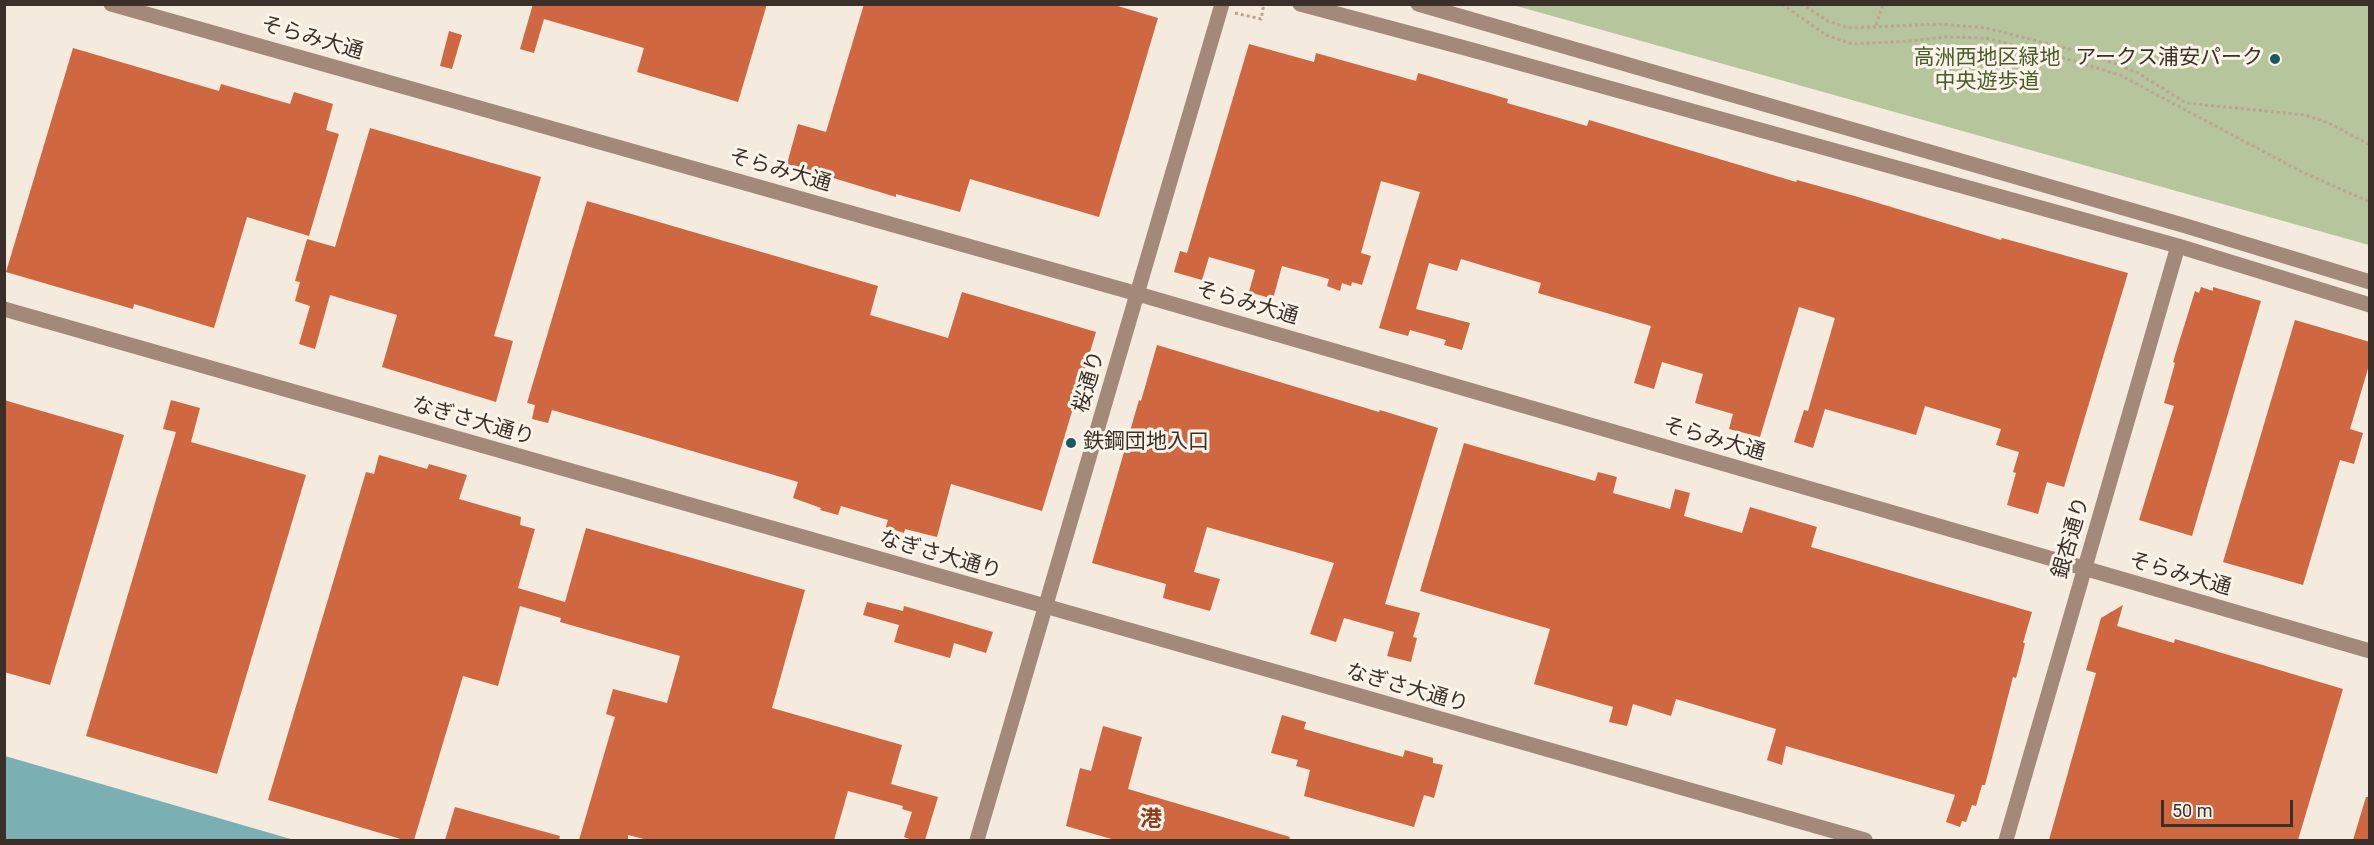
<!DOCTYPE html>
<meta charset="utf-8">
<style>
body{margin:0}
#map{position:relative;width:2374px;height:845px;overflow:hidden;background:#f4eadd;font-family:Roboto,sans-serif}
canvas{display:block}
.frame{position:absolute;inset:0;border:6px solid #3a2f29;pointer-events:none}
.scale{position:absolute;left:2161px;top:800px;width:132px;height:27px;box-sizing:border-box;border:3px solid #3a2f29;border-top:0;padding-left:8px;font-size:18px;line-height:21px;white-space:nowrap;color:#3a2f29;-webkit-text-stroke:4px #fbf4ea;paint-order:stroke}
</style>
<div id="map">
<canvas width="2374" height="845"></canvas>
<div class="frame"></div>
<div class="scale">50 m</div>
</div>
<script>
const ctx = document.querySelector('canvas').getContext('2d');
ctx.lineJoin = 'round';
function fillPath(path, color) { ctx.fillStyle = color; ctx.fill(path, 'evenodd'); }
const toPath = rows => new Path2D(rows.map(r => 'M' + r).join(''));
function trace(path, color, width, dash) { ctx.strokeStyle = color; ctx.lineWidth = width; ctx.lineCap = dash ? 'butt' : 'round'; ctx.setLineDash(dash || []); ctx.stroke(path); }
function write(font, color, halo, rows, align = 'center') {
  ctx.font = font + ' Roboto,"Noto Sans JP",sans-serif'; ctx.lineWidth = 6; ctx.setLineDash([]); ctx.textBaseline = 'middle'; ctx.strokeStyle = halo; ctx.fillStyle = color; for (const [text, x, y, turn = 0] of rows) {
    ctx.save(); ctx.translate(x, y); ctx.rotate((+turn || 0) * Math.PI / 180); ctx.textAlign = isNaN(turn) ? turn : align; if (halo) ctx.strokeText(text, 0, 0); ctx.fillText(text, 0, 0); ctx.restore();
  }
}
const green = toPath([
 [1513,5,2369,5,2369,245]
]);
const water = toPath([
 [4,756,5,756,294,840,5,840]
]);
const building = toPath([
 [533,4,767,4,738,102,637,72,644,48,544,19,534,53,520,49],
 [864,4,1111,4,1158,18,1099,217,970,179,960,212,896,194,896,197,787,164,798,124,826,132],
 [449,31,462,35,452,69,440,66],
 [1249,44,1314,62,1316,53,1416,81,1418,73,1508,99,1507,103,1587,126,1589,120,1796,182,1797,180,1858,197,2001,240,2002,238,2128,273,2064,487,2047,482,2038,514,2007,505,2016,473,2013,472,2019,452,1996,445,2001,429,1925,406,1916,435,1825,409,1813,448,1794,442,1804,410,1808,411,1835,318,1799,307,1760,437,1729,429,1733,414,1695,403,1703,374,1662,362,1654,389,1634,383,1651,326,1538,293,1541,283,1461,259,1457,271,1429,263,1416,309,1470,323,1462,350,1444,345,1446,340,1410,330,1408,336,1379,328,1420,192,1381,181,1361,253,1371,256,1362,285,1352,282,1351,286,1342,283,1340,291,1327,286,1329,279,1282,266,1273,299,1249,292,1255,270,1209,257,1202,280,1174,272,1180,251,1187,253],
 [73,48,219,91,221,84,290,104,294,92,333,104,326,130,339,134,309,236,247,217,214,328,134,304,133,309,6,272],
 [370,128,541,177,494,336,513,341,496,402,382,367,397,315,330,295,315,349,299,344,310,306,295,301,300,282,295,281,307,239,335,247],
 [587,201,878,286,870,315,948,338,962,292,1096,332,1042,511,951,484,937,537,905,529,904,533,886,527,888,520,841,506,838,515,820,510,821,508,793,498,798,482,552,410,548,423,532,419,535,405,527,403],
 [2201,287,2213,291,2213,287,2261,301,2192,536,2139,520,2174,406,2164,403,2175,363,2173,362,2195,291,2199,293],
 [2295,320,2370,342,2370,362,2350,429,2363,433,2354,464,2340,460,2303,585,2223,562],
 [1157,345,1379,412,1380,410,1438,428,1385,604,1420,613,1413,637,1417,638,1411,662,1387,656,1394,632,1344,618,1336,642,1310,634,1334,563,1207,527,1194,572,1220,579,1210,611,1163,598,1166,584,1092,563,1139,400,1141,401],
 [4,400,124,435,50,685,4,672],
 [171,400,200,408,191,442,306,475,217,774,86,736,176,432,163,429],
 [1464,443,1595,481,1598,472,1617,477,1613,493,1670,509,1675,489,1690,493,1684,516,1742,533,1750,507,1817,527,1811,547,2032,612,2023,643,2025,643,2022,656,2016,678,2013,677,1985,785,1982,785,1976,806,1972,805,1966,822,1962,821,1960,827,1946,822,1955,795,1786,746,1782,765,1767,760,1776,729,1676,699,1671,716,1633,704,1627,726,1609,722,1613,707,1534,684,1550,629,1420,591],
 [379,455,427,469,429,464,467,475,459,499,521,517,520,525,535,529,518,588,565,602,586,528,805,590,772,708,902,745,891,784,938,797,925,840,912,840,904,837,912,812,902,809,903,806,848,791,834,840,648,840,628,835,628,840,579,840,615,717,606,714,613,689,667,703,680,656,560,622,561,618,520,606,498,686,463,676,414,840,404,840,268,800,366,472,374,474],
 [867,602,903,611,904,606,993,632,986,653,954,643,950,658,894,642,899,625,863,615],
 [2123,605,2117,626,2174,643,2175,639,2343,689,2298,840,2049,840,2096,673,2086,670,2101,618],
 [1282,715,1306,722,1304,729,1403,757,1405,750,1433,758,1433,763,1443,765,1434,798,1424,795,1414,827,1304,796,1310,770,1296,766,1298,760,1271,753],
 [1103,726,1142,737,1128,789,1290,837,1289,840,1115,840,1066,826,1080,768,1091,771],
 [2366,797,2370,797,2370,840,2353,840],
 [455,807,560,836,559,840,445,840]
]);
const path = toPath([
 [1782,4,1826,35,1852,44,1910,41,1945,37,1985,38,2057,56,2120,75,2300,171,2370,202],
 [1801,4,1828,21,1848,28,1939,24,1986,28,2093,55,2138,73,2186,103,2305,115,2331,124,2370,145],
 [1235,13,1261,19,1264,4],
 [1876,25,1883,4]
]);
const secondary = toPath([
 [111,4,1138,294,2370,651],
 [1300,4,1465,48,2178,246,2370,305],
 [1418,4,2186,226,2370,282],
 [4,309,1865,840],
 [977,840,1222,4],
 [2006,840,2178,246]
]);
const markers = [
 [2275,59,6,"#1a595f"],
 [1071,443,6,"#1a595f"]
];
const streetNames = [
 ["そらみ大通",312,39,16],
 ["そらみ大通",780,171,16],
 ["そらみ大通",1247,304,16],
 ["桜通り",1090,382,-74],
 ["なぎさ大通り",473,422,16],
 ["そらみ大通",1714,440,16],
 ["銀杏通り",2072,538,-74],
 ["なぎさ大通り",940,556,16],
 ["そらみ大通",2180,575,16],
 ["なぎさ大通り",1407,689,16]
];
const parkNames = [
 ["高洲西地区緑地",1987,59],
 ["中央遊歩道",1987,83]
];
const poiNames = [
 ["アークス浦安パーク",2263,59],
 ["鉄鋼団地入口",1083,443,"left"]
];
const neighbourhoodNames = [
 ["港",1151,820]
];
fillPath(green, '#b6c59c');
fillPath(water, '#7ab0b4');
fillPath(building, '#cf6741');
trace(path, '#baa492', 3, [3, 3]);
trace(secondary, '#a28979', 15);
for (const [x, y, r, color] of markers) { const dot = new Path2D(); dot.arc(x, y, r, 0, 2 * Math.PI); ctx.fillStyle = color; ctx.fill(dot); trace(dot, '#fbf4ea', 2); }
write('21px', '#3a2f29', '#fbf4ea', streetNames);
write('21px', '#485a2a', '#fbf4ea', parkNames);
write('21px', '#3a2f29', '#fbf4ea', poiNames, 'right');
write('bold 22px', '#903a1b', '#fbf4ea', neighbourhoodNames);
</script>
